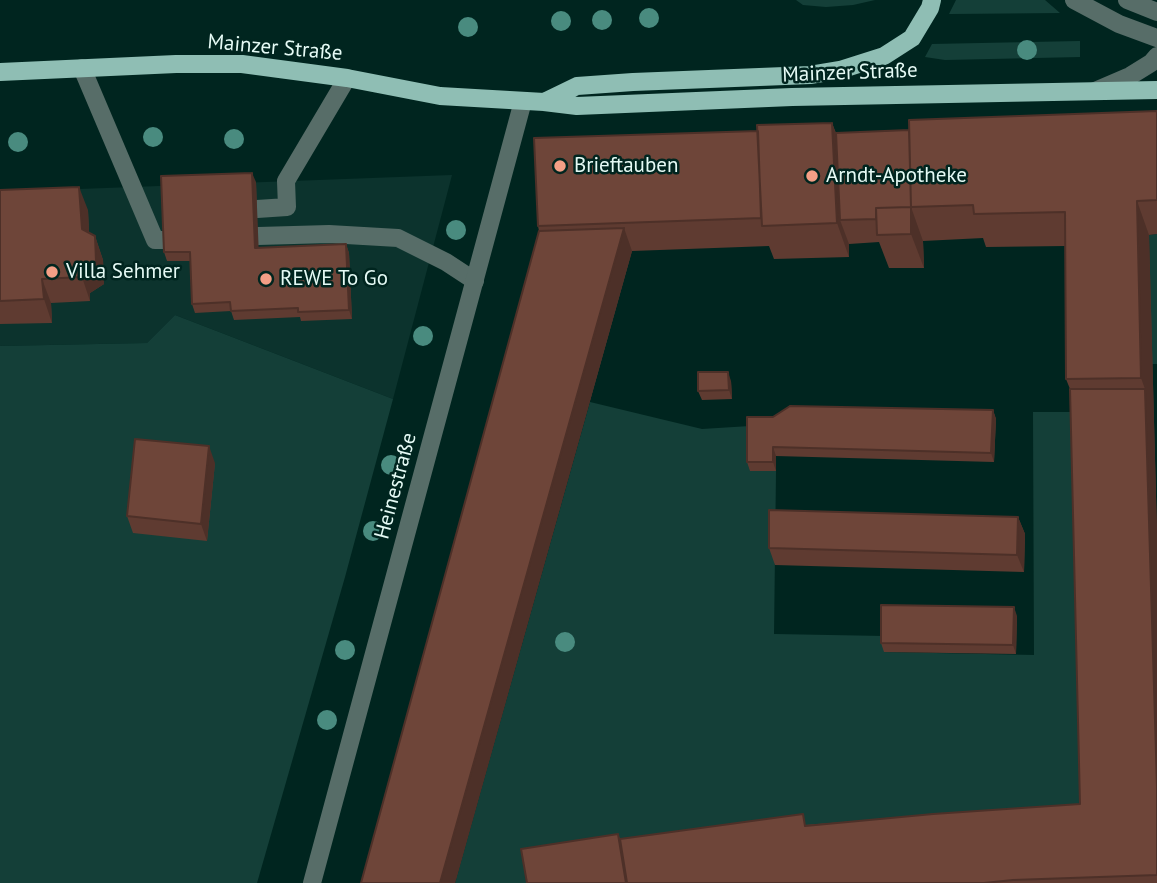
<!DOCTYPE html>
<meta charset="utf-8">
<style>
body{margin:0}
canvas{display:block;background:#00251f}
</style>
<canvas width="1157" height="883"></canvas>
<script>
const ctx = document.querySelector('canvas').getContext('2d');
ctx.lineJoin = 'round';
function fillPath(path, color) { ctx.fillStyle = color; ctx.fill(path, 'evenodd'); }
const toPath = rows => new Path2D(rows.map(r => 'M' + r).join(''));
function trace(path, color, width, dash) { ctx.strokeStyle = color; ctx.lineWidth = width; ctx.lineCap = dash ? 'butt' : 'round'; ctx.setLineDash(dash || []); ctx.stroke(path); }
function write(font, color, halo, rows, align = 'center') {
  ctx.font = font + ' "PT Sans",sans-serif'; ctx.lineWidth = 5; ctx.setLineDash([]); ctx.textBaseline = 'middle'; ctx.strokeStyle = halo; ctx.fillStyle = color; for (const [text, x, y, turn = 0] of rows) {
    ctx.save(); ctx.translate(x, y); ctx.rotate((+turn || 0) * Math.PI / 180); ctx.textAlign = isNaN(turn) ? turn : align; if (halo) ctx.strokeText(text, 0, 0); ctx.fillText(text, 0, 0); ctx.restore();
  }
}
const built = toPath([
 [452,175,393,399,175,315,147,343,0,346,0,192]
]);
const green = toPath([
 [796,0,875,0,853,5,826,7,803,5],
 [956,0,1045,0,1060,13,949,14],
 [1080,41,1080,57,945,60,925,57,932,44],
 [1157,234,1157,364,1152,364,1149,235],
 [175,315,393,399,345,577,257,883,0,883,0,346,147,343],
 [590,402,702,429,750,426,750,471,776,471,774,634,884,636,884,652,1034,655,1033,412,1078,412,1089,828,533,883,455,883]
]);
const lane = toPath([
 [1074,0,1119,24,1157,38],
 [1127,0,1157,12],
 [82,68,155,240,166,240],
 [257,209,287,207,286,181,347,78],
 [258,236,329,234,398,238,446,262,475,281]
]);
const street = toPath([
 [1095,91,1130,76,1151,63,1157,56],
 [312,883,523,101]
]);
const primary = toPath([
 [0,72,176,64,242,64,347,78,440,96,544,102,577,106,792,97,1157,90],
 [544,102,577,86,633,82,810,75,840,70,884,56,912,38,930,8,932,0]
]);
const trees = [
 [649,18],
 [602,20],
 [561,21],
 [468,27],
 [1027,50],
 [153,137],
 [234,139],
 [18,142],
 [456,230],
 [423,336],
 [391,465],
 [373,531],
 [565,642],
 [345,650],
 [327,720]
];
const wall = toPath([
 [1157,111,1157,234,1149,235,1157,533,1157,883,527,883,618,834,620,839,1080,804,1070,389,1066,379,1065,246,986,247,983,238,923,241,924,268,889,268,879,242,849,244,849,257,774,259,769,246,632,251,455,883,539,231,538,226,758,131,832,123,836,133,909,130],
 [256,182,258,248,346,244,349,253,352,319,301,321,300,317,234,320,231,311,195,313,192,304,190,261,167,261,164,252],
 [0,190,88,210,89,233,95,236,103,260,104,284,90,293,90,301,51,303,52,323,0,324],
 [731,381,732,399,702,400,698,391],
 [993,410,996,419,994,462,776,456,776,471,750,471,747,462,773,417],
 [215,463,207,541,133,533,127,516],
 [1018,517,1025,534,1024,572,775,565,769,548],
 [1017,616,1016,654,884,652,881,643]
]);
const shadedWall = toPath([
 [832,123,844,156,840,220,849,244,849,257,837,223],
 [252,173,256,182,259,257,255,248],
 [79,187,88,210,90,253,82,229],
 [1137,201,1149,235,1157,533,1157,786,1145,389,1141,378],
 [911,207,923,241,924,268,911,234],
 [624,228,632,251,455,883,440,883],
 [95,236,103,260,104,284,90,293,90,301,82,277,82,270],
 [346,244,349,253,352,319,349,310],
 [42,279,51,303,52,323,44,299],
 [728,372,731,381,732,399,729,390],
 [993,410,996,419,994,462,991,453],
 [209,446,215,463,207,541,201,524],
 [773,447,776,456,776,471,773,462],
 [1018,517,1025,534,1024,572,1017,555],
 [1014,607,1017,616,1016,654,1013,645]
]);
const building = toPath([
 [1157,111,1157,200,1137,201,1141,378,1066,379,1065,212,974,214,973,205,911,207,909,120,1157,111],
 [832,123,837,223,762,226,757,125,832,123],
 [909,130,911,207,876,208,876,219,840,220,836,133,909,130],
 [758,131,761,218,538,226,534,138,758,131],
 [252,173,255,248,346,244,349,310,298,312,298,308,231,311,230,302,192,304,190,252,164,252,161,176,252,173],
 [79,187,82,229,95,236,96,261,82,270,82,277,42,279,44,299,0,301,0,190,79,187],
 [911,207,911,234,877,235,876,208,911,207],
 [624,228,440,883,361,883,539,231,624,228],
 [698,372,728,372,729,390,698,391,698,372],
 [1070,389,1145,389,1157,786,1157,875,1013,880,984,883,627,883,620,839,803,814,805,826,933,814,1080,804,1070,389],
 [790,406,993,410,991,453,773,447,773,462,747,462,747,417,773,417,790,406],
 [135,439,209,446,201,524,127,516,135,439],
 [769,510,1018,517,1017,555,769,548,769,510],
 [881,605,1014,607,1013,645,881,643,881,605],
 [618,834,626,883,527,883,521,849,618,834]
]);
const markers = [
 [560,166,7,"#f39f86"],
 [812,176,7,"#f39f86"],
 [52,272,7,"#f39f86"],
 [266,279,7,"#f39f86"]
];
const streetNames = [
 ["Mainzer Straße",275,48,5],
 ["Mainzer Straße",850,73,-2],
 ["Heinestraße",396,486,-75]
];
const poiNames = [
 ["Brieftauben",574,166],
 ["Arndt-Apotheke",826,176],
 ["Villa Sehmer",66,272],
 ["REWE To Go",280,279]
];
fillPath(built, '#0c332d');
fillPath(green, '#143f38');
trace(lane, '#576d68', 18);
trace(street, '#576d68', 18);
trace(primary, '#8fbeb4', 18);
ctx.fillStyle = '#498b7f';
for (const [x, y] of trees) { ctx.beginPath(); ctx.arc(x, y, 10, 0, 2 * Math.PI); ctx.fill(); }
fillPath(wall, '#5f3b31');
fillPath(shadedWall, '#4d3028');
fillPath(building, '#6e4539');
trace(building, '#4d3028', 2);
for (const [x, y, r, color] of markers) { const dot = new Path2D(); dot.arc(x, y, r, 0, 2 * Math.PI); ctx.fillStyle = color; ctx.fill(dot); trace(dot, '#00251f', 2.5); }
write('21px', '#e5faf5', '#00251f', streetNames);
write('21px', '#e5faf5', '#00251f', poiNames, 'left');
</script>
